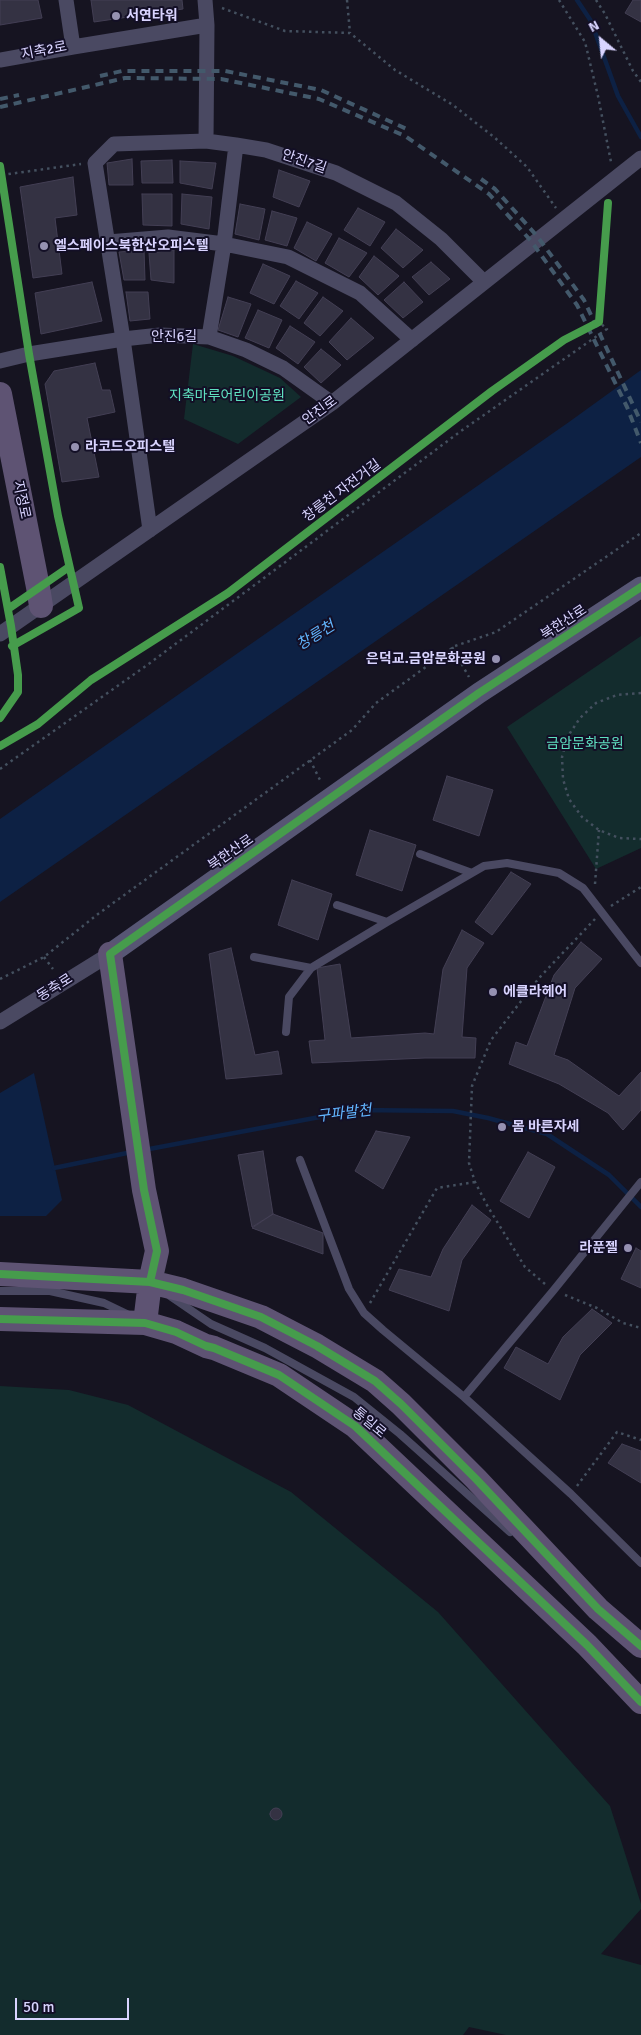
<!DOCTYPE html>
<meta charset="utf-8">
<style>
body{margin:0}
#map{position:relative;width:641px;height:2035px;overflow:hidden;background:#161421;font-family:Signika,sans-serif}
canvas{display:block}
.north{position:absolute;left:576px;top:15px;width:50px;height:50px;-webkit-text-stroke:4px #130f26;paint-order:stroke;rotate:332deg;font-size:14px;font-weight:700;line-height:20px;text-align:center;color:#d9d4ff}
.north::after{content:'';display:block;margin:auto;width:18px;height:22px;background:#d9d4ff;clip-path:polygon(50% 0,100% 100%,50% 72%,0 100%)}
.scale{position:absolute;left:15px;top:1998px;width:114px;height:22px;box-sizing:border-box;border:2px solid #d9d4ff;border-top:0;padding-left:6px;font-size:15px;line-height:18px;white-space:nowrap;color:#d9d4ff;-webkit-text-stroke:4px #130f26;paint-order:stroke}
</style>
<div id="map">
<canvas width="641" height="2035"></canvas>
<div class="north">N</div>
<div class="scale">50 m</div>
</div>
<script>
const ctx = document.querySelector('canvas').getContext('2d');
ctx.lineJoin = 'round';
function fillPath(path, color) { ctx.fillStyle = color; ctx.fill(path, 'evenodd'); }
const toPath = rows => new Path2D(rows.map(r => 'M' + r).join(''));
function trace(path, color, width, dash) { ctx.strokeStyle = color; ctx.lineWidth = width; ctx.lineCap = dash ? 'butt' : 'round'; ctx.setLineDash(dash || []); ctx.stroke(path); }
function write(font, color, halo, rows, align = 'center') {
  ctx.font = font + ' Signika,"Noto Sans KR",sans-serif'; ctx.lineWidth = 4; ctx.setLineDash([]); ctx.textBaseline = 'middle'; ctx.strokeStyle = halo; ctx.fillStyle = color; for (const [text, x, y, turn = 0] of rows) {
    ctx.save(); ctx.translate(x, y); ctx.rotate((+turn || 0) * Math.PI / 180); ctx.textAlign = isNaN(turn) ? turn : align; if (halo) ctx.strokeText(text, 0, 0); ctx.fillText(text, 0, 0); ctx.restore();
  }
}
const green = toPath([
 [193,344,233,356,280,378,301,397,238,444,184,419],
 [641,636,641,848,596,869,507,727],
 [0,1386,69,1390,128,1405,291,1492,438,1612,610,1806,641,1904,641,1909,601,1954,641,1965,641,2035,506,2035,469,2027,463,2035,0,2035]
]);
const water = toPath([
 [641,370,641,457,0,902,0,819,569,422],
 [34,1073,62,1200,46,1216,0,1216,0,1093]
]);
const stream = toPath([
 [577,0,591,21,618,96,641,137],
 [144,1150,357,1110,453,1111,488,1118,547,1134,609,1175,641,1207],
 [54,1168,132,1152]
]);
const building = toPath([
 [0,0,38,0,42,18,0,25,0,0],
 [91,0,182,0,183,9,94,22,91,0],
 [633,0,641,0,641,22,625,13,633,0],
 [132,159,133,185,109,185,107,163,132,159],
 [172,160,173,183,142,183,141,161,172,160],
 [180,161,216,163,212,189,180,183,180,161],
 [279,170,310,181,299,207,273,197,279,170],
 [73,177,77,215,55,218,62,274,33,278,20,187,73,177],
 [142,194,172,194,172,226,143,225,142,194],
 [182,194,212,197,209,229,181,224,182,194],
 [240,204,265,209,259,240,235,234,240,204],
 [358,208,385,222,370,246,344,230,358,208],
 [272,211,297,218,287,246,265,240,272,211],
 [307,222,332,234,316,261,294,248,307,222],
 [396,229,423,250,403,268,381,248,396,229],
 [339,238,367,253,349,277,325,263,339,238],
 [144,250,145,280,124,280,119,252,144,250],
 [174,250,174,283,151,280,149,253,174,250],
 [374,256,399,276,378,295,359,277,374,256],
 [431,262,450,279,429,295,412,277,431,262],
 [263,264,290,276,274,304,250,293,263,264],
 [296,281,318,293,299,319,280,306,296,281],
 [92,282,102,321,41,334,35,293,92,282],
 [404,282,423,302,403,318,384,300,404,282],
 [126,292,148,292,150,319,130,321,126,292],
 [228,297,251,304,238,337,218,330,228,297],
 [323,297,343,311,320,336,304,323,323,297],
 [258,310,282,320,269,348,245,338,258,310],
 [351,318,374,338,347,360,329,342,351,318],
 [290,326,315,342,298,364,276,348,290,326],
 [321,349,341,365,321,383,304,367,321,349],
 [95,363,102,390,110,390,115,412,87,418,99,477,62,482,45,384,54,371,95,363],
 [447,776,493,790,479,836,433,820,447,776],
 [370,830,416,845,402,891,356,875,370,830],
 [511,872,531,884,492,935,475,922,511,872],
 [292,880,332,894,318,940,278,925,292,880],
 [462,930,484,943,467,968,462,1037,476,1038,475,1058,425,1058,312,1063,309,1041,325,1040,317,968,340,964,351,1038,425,1033,434,1034,443,969,462,930],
 [581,942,602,959,575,988,554,1055,568,1060,619,1096,641,1072,641,1110,623,1130,608,1113,559,1084,509,1064,516,1042,527,1046,554,975,581,942],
 [231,948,255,1055,278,1051,282,1074,226,1079,209,954,231,948],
 [376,1131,410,1137,383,1189,355,1171,376,1131],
 [263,1151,273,1214,252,1227,238,1155,263,1151],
 [528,1152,555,1167,529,1218,500,1201,528,1152],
 [472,1205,491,1220,462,1260,449,1311,389,1290,399,1269,431,1277,443,1249,472,1205],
 [273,1214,323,1233,323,1254,252,1228,273,1214],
 [636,1248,641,1251,641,1288,621,1279,636,1248],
 [592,1309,612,1323,580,1355,560,1400,504,1368,516,1347,548,1364,563,1337,592,1309],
 [622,1444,641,1451,641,1483,608,1463,622,1444],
 '270 1814a6 6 0 1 1 12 0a6 6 0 1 1-12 0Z'
]);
const path = toPath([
 [347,0,350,33],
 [559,0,585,42,598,96,611,162],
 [596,0,605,14,633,71,641,82],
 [222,8,285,31,350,33,395,70,453,105,494,137,527,167,556,208],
 [2,175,81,164],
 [452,647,469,677],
 [641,693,617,695,596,703,580,718,568,736,562,757,563,779,569,799,582,817,599,830,619,838,641,839],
 [310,760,321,782],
 [0,769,150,663,461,431,607,329,599,322],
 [595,884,599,830],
 [611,906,641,887],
 [44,957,53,969],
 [0,979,44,957,98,914,352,730,376,703,455,646,496,632,641,533],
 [545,1284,525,1267,488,1207,475,1182,469,1163,472,1086,491,1040,539,978,595,919],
 [565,1295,597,1308,623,1323,641,1328],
 [370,1303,437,1188,475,1182],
 [577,1486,617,1432,641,1440]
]);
const lane = toPath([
 [420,854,472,873],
 [337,905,387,922],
 [254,957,311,968],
 [286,1032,289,997,311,968,387,922,484,866,507,863,559,873,583,888,641,963],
 [300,1160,349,1289,364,1313,383,1330,464,1397],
 [641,1182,553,1291,464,1397,571,1494,641,1563],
 [0,1291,50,1291,104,1303,129,1315],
 [170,1296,211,1324,265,1348,354,1397,400,1434,510,1532]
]);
const street = toPath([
 [205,0,207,25,206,141],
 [73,47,207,25],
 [0,60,73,47,66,0],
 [108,242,168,237,224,244,288,257,360,293,412,340],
 [209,337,224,244,236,145],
 [0,361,29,354,123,339,160,335,209,337,246,350,283,368,332,403],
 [150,530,123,339,95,163,114,144,206,141,236,145,266,150,336,173,396,203,441,239,484,282],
 [0,634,332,403,641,158],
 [0,1022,110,954]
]);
const secondary = toPath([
 [110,954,479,693,641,587]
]);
const primary = toPath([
 [0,394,38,587,41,606],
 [110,954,144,1190,157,1251,150,1282,145,1323],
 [0,1274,150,1282,183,1290,261,1317,317,1346,375,1381,401,1404,476,1479,598,1609,641,1646],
 [0,1319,145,1323,176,1332,206,1346,214,1348,279,1375,355,1426,587,1645,641,1702]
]);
const rail = toPath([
 [100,76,122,71,225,71,321,90,409,130],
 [0,99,19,95],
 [0,107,125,78,221,79,319,99,405,136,489,194,531,241,577,305,627,407,641,443],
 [481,179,495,189,537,236,584,300,641,422]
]);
const cycleway = toPath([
 [0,166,29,354,58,516,79,608,12,646],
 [0,567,11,626,18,675,18,692,0,718],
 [8,609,69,567],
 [0,746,38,724,91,680,228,593,492,391,564,340,599,322,608,203],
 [0,1274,150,1282,183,1290,261,1317,317,1346,375,1381,401,1404,476,1479,598,1609,641,1646],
 [150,1282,157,1251,144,1190,110,954,479,693,641,587],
 [0,1319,145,1323,176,1332,206,1346,214,1348,279,1375,355,1426,587,1645,641,1702]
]);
const markers = [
 [116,16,5,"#9591b1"],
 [44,246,5,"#9591b1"],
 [75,447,5,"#9591b1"],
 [496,659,5,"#9591b1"],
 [493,992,5,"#9591b1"],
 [502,1127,5,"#9591b1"],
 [628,1248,5,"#9591b1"]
];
const poiNames = [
 ["서연타워",126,16],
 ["엘스페이스북한산오피스텔",54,246],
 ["라코드오피스텔",85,447],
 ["은덕교.금암문화공원",486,659,"right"],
 ["에클라헤어",503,992],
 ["몸 바른자세",512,1127],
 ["라푼젤",618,1248,"right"]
];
const streetNames = [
 ["지축2로",44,51,-11],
 ["안진7길",304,162,19],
 ["안진6길",174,337],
 ["안진로",320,411,-36],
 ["창릉천 자전거길",342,491,-37],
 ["지정로",21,500,78],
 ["북한산로",564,623,-33],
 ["북한산로",231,853,-35],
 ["동축로",55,988,-32],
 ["통일로",369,1423,40]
];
const parkNames = [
 ["지축마루어린이공원",227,396],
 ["금암문화공원",585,744]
];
const waterNames = [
 ["창릉천",316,636,-32],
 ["구파발천",344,1114,-7]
];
fillPath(green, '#132c2d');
fillPath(water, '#0d2144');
trace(stream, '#0d2144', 4.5);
fillPath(building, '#343243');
trace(building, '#433f54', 1);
trace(path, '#44505f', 2.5, [2.5, 4]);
trace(lane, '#4a4962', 8);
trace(street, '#4a4962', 15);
trace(secondary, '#575674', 21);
trace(primary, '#5e5373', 24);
trace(rail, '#43596b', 4, [8, 6]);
trace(cycleway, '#469c4c', 8);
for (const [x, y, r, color] of markers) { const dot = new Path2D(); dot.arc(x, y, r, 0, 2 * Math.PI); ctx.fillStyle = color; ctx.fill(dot); trace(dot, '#130f26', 2); }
write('bold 14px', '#d9d4ff', '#130f26', poiNames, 'left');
write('14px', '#d9d4ff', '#130f26', streetNames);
write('14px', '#5fe0c0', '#130f26', parkNames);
write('italic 15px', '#62b6ff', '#130f26', waterNames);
</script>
